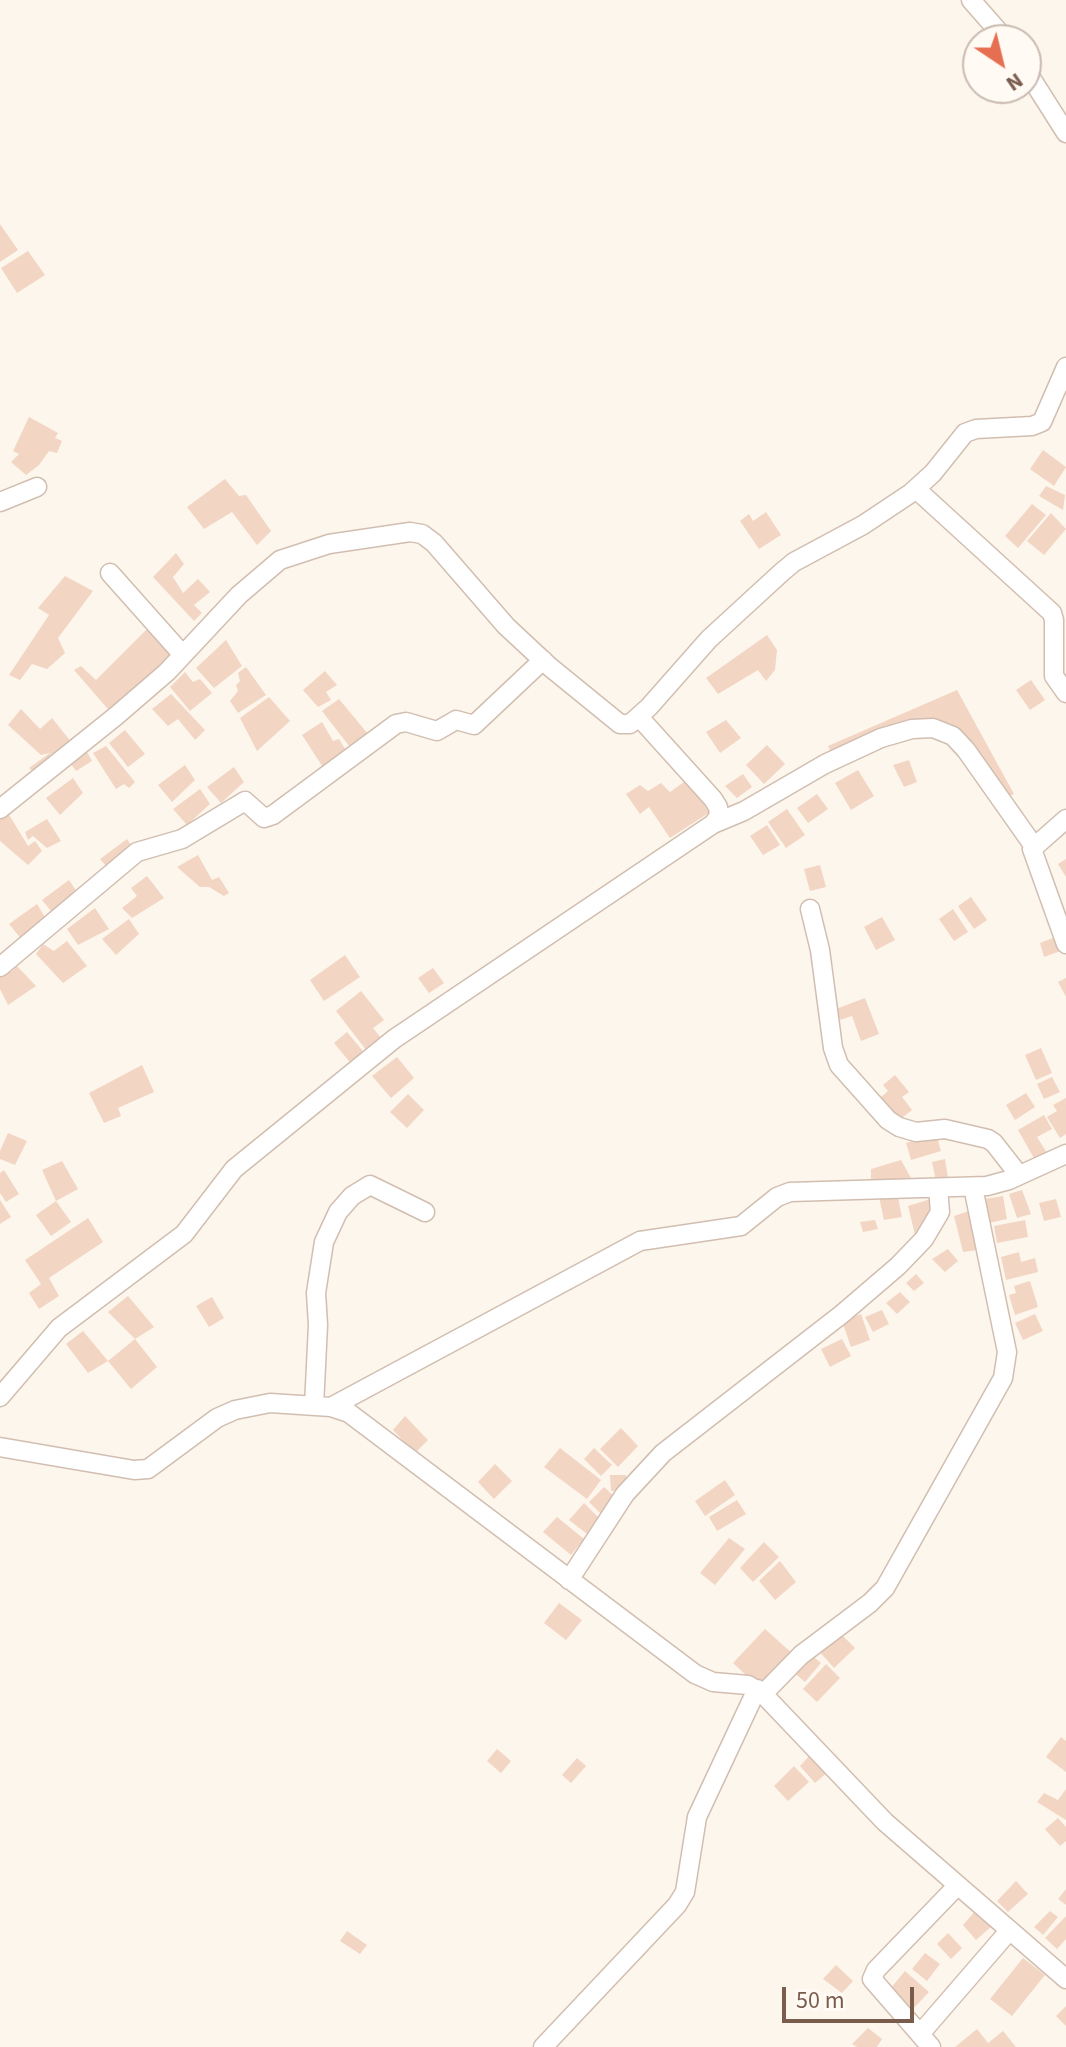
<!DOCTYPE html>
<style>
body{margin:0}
#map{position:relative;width:1066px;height:2047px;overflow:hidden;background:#fdf6ec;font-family:"Source Sans 3",sans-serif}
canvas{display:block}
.north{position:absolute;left:962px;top:24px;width:80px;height:80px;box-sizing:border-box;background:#fffaf3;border:2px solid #cabbb1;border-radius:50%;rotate:145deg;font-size:22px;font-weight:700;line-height:32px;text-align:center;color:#7a5c4d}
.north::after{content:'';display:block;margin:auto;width:28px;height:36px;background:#e76f51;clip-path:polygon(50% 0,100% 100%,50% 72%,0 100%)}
.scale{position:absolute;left:782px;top:1987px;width:132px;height:36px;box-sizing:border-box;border:4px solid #7a5c4d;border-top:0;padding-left:10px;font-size:24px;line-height:28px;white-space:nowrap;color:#7a5c4d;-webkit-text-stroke:6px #fffaf3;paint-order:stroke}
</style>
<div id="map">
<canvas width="1066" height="2047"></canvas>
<div class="north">N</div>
<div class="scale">50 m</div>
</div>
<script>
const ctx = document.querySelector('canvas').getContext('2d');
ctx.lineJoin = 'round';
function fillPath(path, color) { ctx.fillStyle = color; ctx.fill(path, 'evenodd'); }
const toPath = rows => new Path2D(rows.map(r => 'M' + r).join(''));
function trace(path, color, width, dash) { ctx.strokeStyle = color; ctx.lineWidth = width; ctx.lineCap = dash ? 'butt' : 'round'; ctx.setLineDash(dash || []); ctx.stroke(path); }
const building = toPath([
 [0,224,18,250,0,262],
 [28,251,45,275,17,293,1,268],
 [29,417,58,433,55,438,62,441,57,453,49,451,39,465,26,475,11,462,19,454,13,451],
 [1043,450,1066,467,1054,486,1030,469],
 [225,479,239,496,246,495,271,531,257,545,232,512,204,529,187,507],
 [1046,486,1065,495,1063,510,1039,496],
 [1032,504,1046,515,1018,548,1005,536],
 [766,512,781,535,759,549,740,521,749,514,753,521],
 [1051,513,1066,529,1044,555,1027,541],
 [176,553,184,564,173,577,183,593,198,579,210,592,194,605,202,613,194,621,153,577],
 [65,576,93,591,58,638,65,653,47,669,32,664,20,680,9,675,49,615,38,608],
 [151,625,179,656,114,716,74,670,81,666,96,680],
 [767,635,777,650,775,670,766,681,758,670,718,694,706,678],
 [226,640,242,666,214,688,196,668],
 [246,667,266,695,238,713,230,701,238,691,236,685,240,681,238,673],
 [325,671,337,685,326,692,331,700,318,707,303,690],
 [185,672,193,682,200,679,212,693,190,711,170,687],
 [1031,680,1045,700,1030,710,1016,690],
 [957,690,1014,794,998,802,945,725,834,759,828,746],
 [171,694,205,730,195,740,178,719,168,726,152,709],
 [269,697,290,721,257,751,240,718],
 [339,699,368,734,353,751,322,711],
 [21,709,40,729,52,718,72,743,58,757,50,753,41,755,8,725],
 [726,720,741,738,720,753,706,732],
 [322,722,333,741,339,739,349,755,326,772,302,735],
 [125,730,145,754,128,767,109,743],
 [767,745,785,764,764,784,746,765],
 [106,746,135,782,129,788,124,784,116,789,93,753],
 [87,752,92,761,76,771,71,764],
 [50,753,59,765,42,780,29,768],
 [909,760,917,782,904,787,893,765],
 [185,765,195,780,172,802,158,785],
 [234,767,244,782,221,803,207,787],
 [858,770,874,796,851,810,835,783],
 [743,774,752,787,737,798,725,786],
 [73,778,83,793,60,815,46,798],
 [688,779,718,807,670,838,649,807,640,814,626,794,640,785,648,791,661,783,670,792],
 [200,789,210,804,187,825,173,809],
 [817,794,828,809,808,823,797,808],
 [787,809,805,835,786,848,768,822],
 [8,813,28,846,35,841,42,851,28,865,0,841,0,819],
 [47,819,61,841,47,848,33,836,28,840,25,832],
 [767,825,780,845,763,855,750,836],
 [127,839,137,854,114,875,100,859],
 [198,855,212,880,219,877,229,893,224,896,209,887,200,887,177,867],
 [1066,859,1066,877,1058,864],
 [820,865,826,887,810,891,804,869],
 [147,876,164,898,132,918,122,908,137,896,131,888],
 [69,880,79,895,56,917,42,900],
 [971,897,987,920,974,929,958,906],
 [37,904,46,919,23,941,9,924],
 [95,908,109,929,78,945,67,929],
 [953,909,968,932,954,941,939,919],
 [882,917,895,940,876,950,864,927],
 [129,919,139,934,116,955,102,939],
 [1066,933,1066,949,1044,957,1040,943],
 [67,941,87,966,63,983,36,954,43,944,54,951],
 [345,955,360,977,324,1001,310,980],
 [17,966,36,986,8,1005,0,989,0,973,6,968,11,972],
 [433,968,444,983,429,993,418,978],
 [1066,978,1066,997,1058,982],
 [361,991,384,1020,373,1028,385,1043,370,1055,336,1011],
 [865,998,879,1034,861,1041,852,1016,840,1020,836,1009],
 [347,1032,367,1056,354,1067,334,1043],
 [1041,1048,1052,1073,1036,1080,1025,1055],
 [397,1057,414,1078,391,1098,372,1076],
 [142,1065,154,1092,118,1108,121,1116,104,1123,89,1093],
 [895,1075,909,1092,902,1097,912,1110,898,1121,879,1099,888,1091,883,1085],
 [1052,1077,1060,1092,1044,1099,1037,1084],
 [1026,1093,1035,1107,1015,1120,1006,1105],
 [408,1094,424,1110,407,1128,390,1112],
 [1066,1098,1066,1134,1060,1138,1047,1117,1057,1111,1053,1105],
 [1044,1115,1052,1129,1037,1137,1047,1153,1035,1160,1018,1130],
 [8,1133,27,1141,15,1165,0,1159,0,1151],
 [936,1134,941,1151,911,1160,906,1143],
 [945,1159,948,1178,936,1181,932,1162],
 [901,1160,912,1180,871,1183,871,1169],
 [62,1161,78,1189,56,1201,42,1170],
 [4,1170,19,1194,6,1202,0,1193,0,1173],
 [1022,1190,1031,1214,1017,1218,1009,1194],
 [897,1193,902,1217,884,1220,879,1197],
 [1003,1196,1007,1219,989,1223,985,1199],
 [934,1198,944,1222,916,1239,908,1206],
 [1056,1199,1061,1217,1044,1221,1039,1203],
 [0,1200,11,1217,0,1224],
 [56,1201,71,1222,51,1236,36,1215],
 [978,1208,994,1248,963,1252,954,1216],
 [88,1218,103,1242,49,1278,59,1296,39,1309,29,1293,41,1284,25,1260],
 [875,1220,878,1229,863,1232,860,1222],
 [1025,1220,1028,1237,997,1243,994,1226],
 [948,1249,958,1261,945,1272,932,1259],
 [1019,1252,1021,1262,1035,1258,1038,1272,1006,1280,1001,1257],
 [916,1274,924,1283,914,1291,906,1283],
 [1030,1281,1038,1307,1015,1315,1009,1295,1016,1293,1014,1286],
 [900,1292,910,1302,897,1314,886,1303],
 [128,1296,154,1327,135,1339,157,1367,131,1389,108,1361,135,1339,108,1312],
 [212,1297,224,1318,209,1327,196,1306],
 [882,1310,889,1324,873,1332,865,1317],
 [861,1314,870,1340,851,1347,842,1321],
 [1035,1314,1043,1331,1023,1340,1015,1323],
 [83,1331,108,1361,88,1373,66,1344],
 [842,1339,851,1356,830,1367,821,1349],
 [405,1416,428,1440,415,1453,393,1430],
 [621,1428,638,1446,618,1467,600,1449],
 [560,1448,601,1480,587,1499,544,1467],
 [594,1448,612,1465,601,1476,584,1459],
 [495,1464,512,1481,494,1499,478,1482],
 [610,1475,626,1475,625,1490,611,1491],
 [725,1480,735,1495,705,1516,695,1501],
 [604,1487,616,1498,603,1516,589,1502],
 [737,1500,746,1514,717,1531,709,1517],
 [584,1503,600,1519,587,1534,569,1520],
 [557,1517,584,1539,571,1555,543,1532],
 [729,1538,745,1549,715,1585,700,1573],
 [764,1542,779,1557,753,1582,740,1568],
 [780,1561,796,1582,775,1600,759,1581],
 [559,1603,582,1620,566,1640,544,1623],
 [765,1629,794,1655,762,1690,733,1663],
 [839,1632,855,1648,834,1668,818,1650],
 [810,1654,821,1663,805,1682,792,1671],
 [826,1664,840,1678,817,1702,803,1689],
 [1061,1737,1066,1741,1066,1772,1046,1757],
 [497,1749,511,1761,501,1773,487,1761],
 [812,1753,829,1771,815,1783,800,1766],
 [577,1758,586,1766,571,1783,562,1775],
 [794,1766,809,1782,788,1801,774,1786],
 [1066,1789,1066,1820,1037,1802,1044,1793,1058,1800],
 [1058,1818,1066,1827,1066,1841,1060,1846,1045,1829],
 [1016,1881,1028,1894,1008,1912,997,1901],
 [1066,1889,1066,1905,1058,1899],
 [976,1910,992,1926,976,1940,963,1925],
 [1050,1911,1058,1917,1043,1935,1034,1927],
 [1066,1916,1066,1939,1057,1949,1045,1938],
 [347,1931,367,1945,360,1954,340,1941],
 [948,1933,962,1948,951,1959,937,1944],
 [925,1953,940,1964,927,1981,912,1969],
 [1023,1958,1045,1975,1012,2016,990,1999],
 [836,1965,853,1981,842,1993,823,1979],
 [905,1971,929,1992,913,2009,890,1989],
 [1066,2006,1066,2026,1056,2016],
 [868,2028,882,2039,877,2047,857,2047,852,2044],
 [977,2029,988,2043,1003,2031,1016,2047,955,2047]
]);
const minor = toPath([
 [971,0,1006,40],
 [1026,70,1066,133],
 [916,489,1052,613,1054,620,1054,676,1066,693],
 [0,502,37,487],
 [110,573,183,655],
 [0,809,116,716,167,672,239,595,280,560,329,544,410,532,422,534,434,543,506,626,550,667,620,724,630,724,649,707,709,639,782,572,794,562,863,525,911,493,933,473,965,433,976,429,1032,426,1042,422,1066,367],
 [1066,819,1032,849,1066,944],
 [713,824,744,811,825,764,881,738,912,729,933,728,953,736,966,750,1033,845],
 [810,909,820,950,833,1048,839,1065,888,1120,899,1127,916,1132,945,1129,988,1139,994,1143,1019,1175],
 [0,967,137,852,182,839,245,801,264,818,273,815,396,724,406,722,437,731,456,720,474,725,543,660],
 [0,1397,59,1328,184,1234,234,1169,394,1039,713,824,719,816,718,807,713,799,639,717],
 [314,1406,318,1325,316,1293,324,1242,338,1212,352,1196,370,1185,425,1212],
 [331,1407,640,1241,741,1226,777,1197,790,1192,987,1186,1009,1180,1066,1154],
 [0,1447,134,1470,148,1469,217,1418,235,1410,270,1403,331,1407,349,1413,695,1674,713,1682,748,1685,763,1694,885,1822,1066,1979],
 [569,1580,625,1494,663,1453,842,1314,898,1266,924,1239,940,1212,938,1188],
 [763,1694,801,1655,870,1603,885,1588,1003,1378,1007,1352,973,1187],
 [920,2034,1009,1931],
 [543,2047,677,1905,685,1892,697,1817,757,1689],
 [931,2047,872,1979,876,1970,957,1886]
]);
fillPath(building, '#f3d5c3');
trace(minor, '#d1beb0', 21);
trace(minor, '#fff', 18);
</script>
